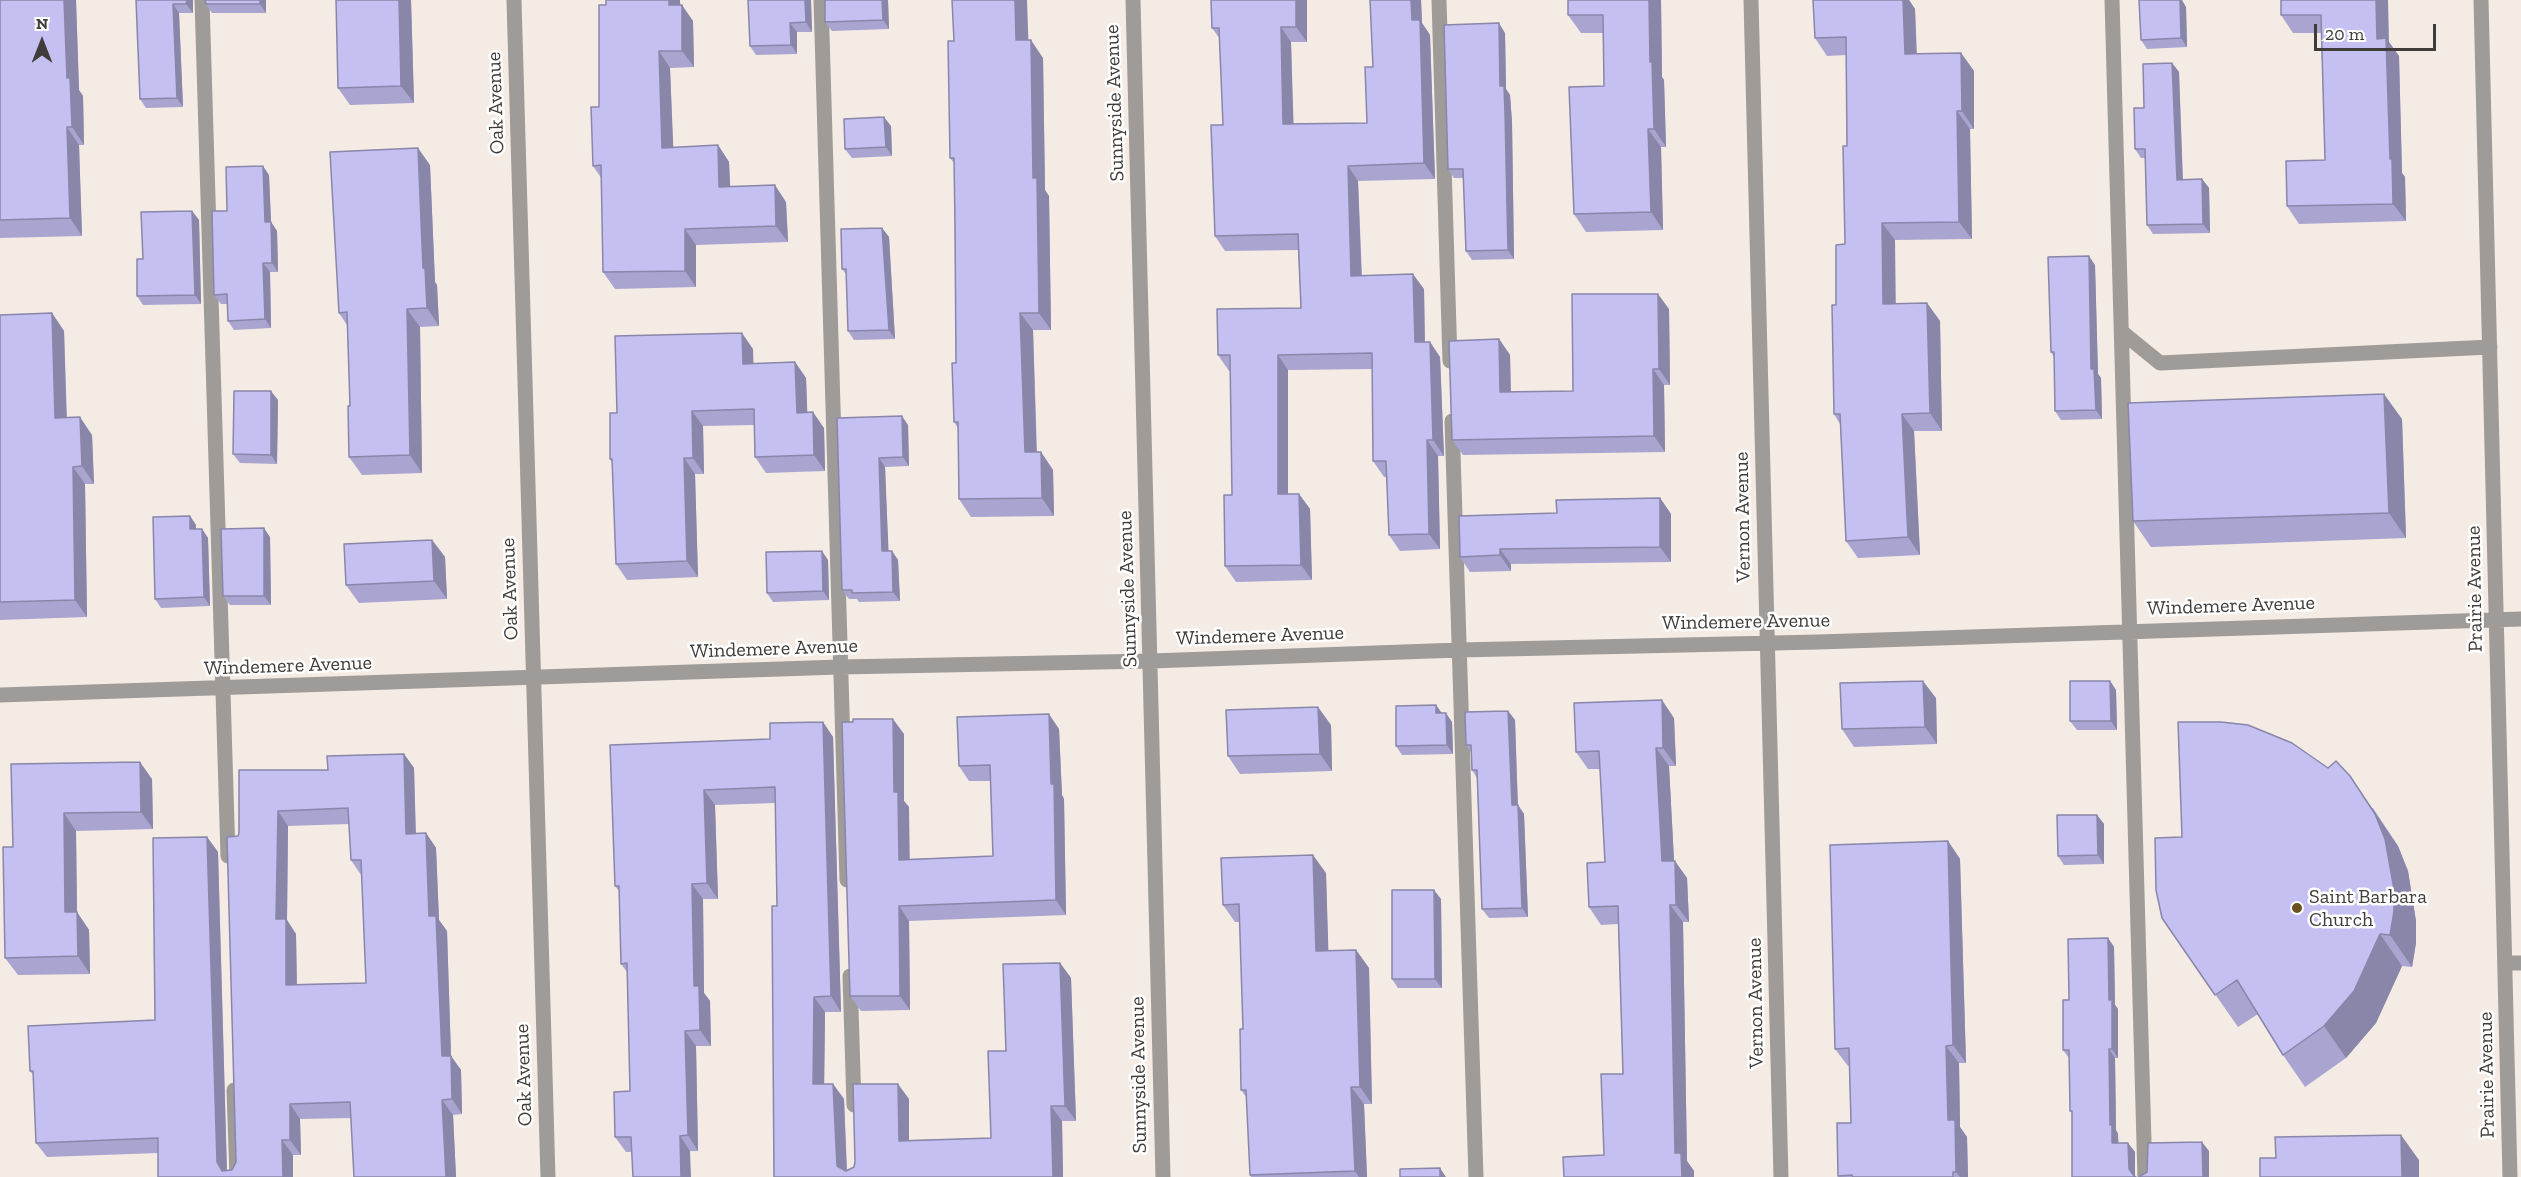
<!DOCTYPE html>
<style>
body{margin:0}
#map{position:relative;width:2521px;height:1177px;overflow:hidden;background:#f4ebe4;font-family:"Zilla Slab",serif}
canvas{display:block}
.north{position:absolute;left:12px;top:12px;width:60px;height:60px;-webkit-text-stroke:4px #fff;paint-order:stroke;rotate:0deg;font-size:16px;font-weight:700;line-height:24px;text-align:center;color:#3f3c39}
.north::after{content:'';display:block;margin:auto;width:21px;height:27px;background:#3f3c39;clip-path:polygon(50% 0,100% 100%,50% 72%,0 100%)}
.scale{position:absolute;left:2314px;top:24px;width:122px;height:27px;box-sizing:border-box;border:3px solid #3f3c39;border-top:0;padding-left:8px;font-size:18px;line-height:21px;white-space:nowrap;color:#3f3c39;-webkit-text-stroke:4px #fff;paint-order:stroke}
</style>
<div id="map">
<canvas width="2521" height="1177"></canvas>
<div class="north">N</div>
<div class="scale">20 m</div>
</div>
<script>
const ctx = document.querySelector('canvas').getContext('2d');
ctx.lineJoin = 'round';
const toPath = rows => new Path2D(rows.map(r => 'M' + r).join(''));
function trace(path, color, width, dash) { ctx.strokeStyle = color; ctx.lineWidth = width; ctx.lineCap = dash ? 'butt' : 'round'; ctx.setLineDash(dash || []); ctx.stroke(path); }
function fillPath(path, color) { ctx.fillStyle = color; ctx.fill(path, 'evenodd'); }
function write(font, color, halo, rows, align = 'center') {
  ctx.font = font + ' "Zilla Slab",serif'; ctx.lineWidth = 5; ctx.setLineDash([]); ctx.textBaseline = 'middle'; ctx.strokeStyle = halo; ctx.fillStyle = color; for (const [text, x, y, turn = 0] of rows) {
    ctx.save(); ctx.translate(x, y); ctx.rotate((+turn || 0) * Math.PI / 180); ctx.textAlign = isNaN(turn) ? turn : align; if (halo) ctx.strokeText(text, 0, 0); ctx.fillText(text, 0, 0); ctx.restore();
  }
}
const minor = toPath([
 [202,0,228,856],
 [514,0,548,1177],
 [821,0,847,880],
 [1133,0,1163,1177],
 [1439,0,1450,361],
 [1751,0,1781,1177],
 [2112,0,2145,1177],
 [2481,0,2510,1177],
 [2122,332,2160,363,2490,347],
 [1452,421,1476,1177],
 [0,695,840,667,1151,661,1459,650,1818,642,2521,619],
 [2505,963,2521,963],
 [850,976,854,1105],
 [234,1090,237,1177]
]);
const wall = toPath([
 [0,0,76,0,79,90,83,96,84,145,79,145,82,236,0,238],
 [136,0,193,0,193,13,179,13,183,107,146,108,140,99],
 [266,0,266,13,212,13,206,4],
 [336,0,411,0,414,103,350,105,338,88],
 [680,0,680,5,693,21,694,67,670,68,673,148,718,145,729,162,730,187,786,202,788,242,696,245,696,287,615,289,603,272,602,179,593,166],
 [748,0,811,0,812,32,797,32,797,54,756,55,750,46],
 [888,0,889,29,832,31,825,22],
 [1307,0,1307,42,1291,42,1293,124,1367,123,1373,67,1370,0,1421,0,1422,23,1430,35,1435,179,1358,181,1362,276,1424,289,1425,342,1430,342,1440,357,1444,456,1438,456,1440,549,1400,551,1389,535,1387,477,1384,477,1373,461,1372,369,1288,370,1288,494,1299,494,1310,509,1312,580,1236,582,1225,566,1232,495,1230,371,1229,371,1218,355,1301,308,1298,250,1225,251,1215,236,1223,125,1220,39,1212,28],
 [1661,0,1662,77,1664,80,1666,147,1661,147,1663,230,1586,232,1574,214,1604,86,1603,33,1581,33,1568,15],
 [1813,0,1909,0,1915,9,1917,54,1961,53,1974,71,1974,129,1970,129,1972,239,1895,240,1895,304,1927,303,1940,321,1942,431,1914,431,1920,555,1858,558,1846,541,1840,424,1834,414,1836,305,1845,244,1847,146,1846,55,1827,56,1815,38],
 [2281,0,2389,42,2399,56,2402,173,2405,177,2406,221,2299,224,2287,206,2325,160,2321,33,2293,33,2281,15],
 [2186,7,2187,47,2147,49,2141,40],
 [1505,33,1506,89,1510,95,1512,122,1514,259,1472,260,1466,251,1463,178,1454,178,1448,169],
 [1028,40,1043,58,1045,190,1049,196,1051,330,1033,330,1037,452,1041,452,1053,470,1054,516,971,517,959,499,958,428,954,422,956,363,954,163,950,158],
 [2172,63,2179,72,2183,180,2202,179,2209,188,2210,233,2153,234,2147,225,2145,158,2141,158,2135,149,2144,108],
 [891,126,892,156,852,158,845,149],
 [430,165,435,282,437,285,439,326,420,327,422,473,362,475,349,457,350,406,347,325,339,313],
 [269,175,271,222,277,231,278,272,270,272,271,328,234,330,228,321,227,304,221,304,214,295,227,211],
 [192,211,199,220,201,304,143,305,137,296],
 [882,228,889,237,895,339,854,340,848,331,847,275,842,269],
 [2095,265,2098,374,2101,378,2102,419,2061,420,2055,411,2054,357,2051,352],
 [1669,309,1670,385,1664,385,1665,452,1463,455,1452,440,1499,339,1510,355,1511,392,1573,391],
 [52,313,64,331,67,418,92,435,94,484,85,484,87,617,0,620,0,315],
 [753,349,753,364,795,362,806,378,807,413,824,428,825,471,766,473,755,457,754,425,703,426,704,474,695,474,698,577,627,580,616,564,613,464,610,459,617,413],
 [278,400,277,464,240,463,233,454],
 [837,418,908,425,909,466,885,467,888,551,892,551,898,560,900,601,859,602,857,599,849,599,842,590],
 [2402,419,2406,538,2151,547,2133,521],
 [1660,498,1671,514,1671,562,1511,564,1511,571,1470,572,1460,557,1557,513],
 [190,516,196,525,196,529,202,529,208,538,210,606,161,608,155,599],
 [270,537,271,605,230,605,223,596],
 [432,540,445,557,447,599,359,603,346,585],
 [828,560,829,600,773,602,767,593],
 [2110,681,2116,690,2117,730,2077,730,2070,721],
 [1936,698,1937,744,1854,747,1842,729],
 [1436,705,1442,713,1452,722,1453,754,1402,755,1396,746],
 [1508,711,1515,720,1518,805,1524,814,1528,917,1489,918,1482,909,1477,778,1472,770,1471,752,1466,745],
 [1674,718,1676,766,1669,766,1674,861,1687,878,1689,922,1683,922,1687,1161,1694,1171,1604,1155,1623,1074,1618,924,1601,925,1589,907,1605,862,1600,769,1588,769,1576,752],
 [823,722,833,737,841,1012,825,1012,824,1084,833,1084,844,1099,847,1171,854,1167,909,1099,909,1140,991,1138,1006,1051,1060,963,1071,978,1076,1121,1062,1121,1063,1177,774,1177,777,906,775,803,715,805,718,899,703,899,704,993,710,1001,711,1046,696,1046,698,1151,626,1152,615,1137,630,1091,627,972,621,964,620,892,615,886,610,745,770,739],
 [1331,725,1332,771,1240,774,1228,756],
 [1059,729,1062,795,1064,799,1066,915,909,921,910,1010,861,1011,850,996,904,734,904,801,909,807,909,859,993,856,990,781,969,781,959,766],
 [404,754,414,768,416,834,426,833,436,848,439,920,447,931,451,1056,461,1070,462,1114,453,1115,456,1177,354,1177,351,1118,300,1119,301,1155,293,1155,293,1177,158,1177,158,1153,47,1157,36,1143,34,1076,30,1071,155,1020,207,837,218,852,227,1170,232,1170,236,1162,238,836,328,770],
 [349,824,351,860,361,875,362,875,366,983,297,984,296,934,287,920,288,826],
 [11,764,152,779,153,829,76,831,77,912,89,930,90,974,18,975,5,958,13,847],
 [2373,808,2398,846,2408,871,2416,921,2416,943,2412,967,2402,966,2376,1023,2346,1058,2305,1087,2283,1055,2258,1014,2238,1027,2162,918,2182,837],
 [2097,815,2104,824,2104,864,2064,865,2058,856],
 [1948,841,1960,859,1966,1063,1959,1063,1960,1127,1967,1137,1968,1177,1839,1177,1838,1176,1851,1123,1849,1066,1848,1066,1835,1049],
 [1326,873,1328,951,1356,950,1369,968,1372,1104,1364,1104,1367,1177,1251,1177,1250,1175,1247,1098,1241,1090,1243,1029,1240,922,1235,922,1223,905],
 [1441,899,1442,988,1398,988,1392,979],
 [2108,938,2114,947,2115,1005,2118,1009,2118,1058,2115,1058,2116,1130,2118,1134,2118,1143,2128,1143,2135,1152,2135,1177,2072,1177,2072,1113,2070,1111,2069,1058,2063,1050,2069,1000]
]);
const shadedWall = toPath([
 [64,0,76,0,79,90,83,96,84,145,72,127,67,78],
 [187,0,193,0,193,13,186,4],
 [260,0,266,0,266,13,260,4],
 [399,0,411,0,414,103,401,86],
 [669,0,680,0,681,21,669,5],
 [805,0,811,0,812,32,806,22],
 [882,0,888,0,889,29,883,20],
 [1015,0,1027,0,1029,58,1016,40],
 [1296,0,1307,0,1307,42,1296,27],
 [1411,0,1421,0,1422,23,1430,35,1435,179,1424,163],
 [1649,0,1661,0,1662,77,1664,80,1666,147,1654,129,1650,62],
 [1903,0,1909,0,1915,9,1917,71,1905,54],
 [2180,0,2182,0,2186,7,2187,47,2181,38],
 [2376,0,2388,0,2389,42,2399,56,2402,173,2405,177,2406,221,2393,204,2390,159,2377,39],
 [173,4,179,13,183,107,177,98],
 [682,5,693,21,694,67,682,51],
 [790,23,797,32,797,54,791,45],
 [1499,23,1505,33,1506,89,1510,95,1512,122,1514,259,1508,250,1500,86],
 [1281,27,1291,42,1294,139,1283,124],
 [1031,40,1043,58,1045,190,1049,196,1051,330,1039,313,1033,178],
 [659,51,670,68,674,165,662,148],
 [1961,53,1974,71,1974,129,1962,111],
 [2172,63,2179,72,2183,189,2177,180],
 [1957,111,1970,129,1972,239,1959,222],
 [884,117,891,126,892,156,886,147],
 [67,127,79,145,82,236,70,218],
 [1648,129,1661,147,1663,230,1651,212],
 [718,145,729,162,731,203,719,187],
 [418,148,430,165,435,282,437,285,439,326,427,308,423,268],
 [263,166,269,175,271,222,277,231,278,272,272,263,265,222],
 [1348,166,1358,181,1362,291,1351,276],
 [2202,179,2209,188,2210,233,2203,224],
 [775,185,786,202,788,242,776,226],
 [192,211,199,220,201,304,195,295],
 [1882,223,1895,240,1896,322,1883,304],
 [882,228,889,237,895,339,889,330],
 [685,229,696,245,696,287,685,271],
 [2089,256,2095,265,2098,374,2101,378,2102,419,2096,410,2091,369],
 [263,263,270,272,271,328,265,319],
 [1413,274,1424,289,1425,357,1415,342],
 [1658,294,1669,309,1670,385,1659,369],
 [1927,303,1940,321,1942,431,1930,413],
 [407,309,420,327,422,473,410,455],
 [52,313,64,331,67,436,55,418],
 [1020,313,1033,330,1037,470,1025,452],
 [742,333,753,349,754,380,743,364],
 [1499,339,1510,355,1511,408,1500,392],
 [1430,342,1440,357,1444,456,1433,440],
 [1278,355,1288,370,1288,509,1278,494],
 [795,362,806,378,808,429,797,413],
 [1653,369,1664,385,1665,452,1654,436],
 [271,391,278,400,277,464,271,455],
 [2384,394,2402,419,2406,538,2389,513],
 [692,411,703,426,704,474,693,458],
 [813,412,824,428,825,471,814,455],
 [1902,414,1914,431,1920,555,1908,537],
 [902,416,908,425,909,466,903,457],
 [80,417,92,435,94,484,82,466],
 [1427,440,1438,456,1440,549,1429,534],
 [1041,452,1053,470,1054,516,1042,498],
 [684,458,695,474,698,577,687,561],
 [879,458,885,467,889,561,882,551],
 [73,467,85,484,87,617,75,600],
 [1299,494,1310,509,1312,580,1301,565],
 [1660,498,1671,514,1671,562,1660,547],
 [190,516,196,525,196,538,190,529],
 [264,528,270,537,271,605,264,596],
 [202,529,208,538,210,606,204,597],
 [432,540,445,557,447,599,434,581],
 [1500,549,1511,564,1511,571,1500,555],
 [822,551,828,560,829,600,823,591],
 [892,551,898,560,900,601,893,592],
 [1923,681,1936,698,1937,744,1925,727],
 [2110,681,2116,690,2117,730,2111,721],
 [1662,700,1674,718,1676,766,1663,748],
 [1436,705,1442,714,1436,713],
 [1318,707,1331,725,1332,771,1320,754],
 [1508,711,1515,720,1518,814,1512,805],
 [1446,713,1452,722,1453,754,1447,745],
 [1049,714,1059,729,1062,795,1064,799,1066,915,1056,900],
 [893,719,904,734,904,801,909,807,910,875,899,860,894,792],
 [823,722,833,737,841,1012,831,996],
 [1656,748,1669,766,1675,879,1662,861],
 [404,754,414,768,416,849,406,834],
 [140,762,152,779,153,829,141,812],
 [2350,776,2398,846,2408,871,2416,921,2416,943,2412,967,2390,935],
 [704,790,715,805,718,899,707,883],
 [1518,805,1524,814,1528,917,1522,908],
 [278,811,288,826,287,920,296,934,297,1000,286,985,276,919],
 [64,813,76,831,77,912,89,930,90,974,78,956,65,912],
 [2097,815,2104,824,2104,864,2098,855],
 [426,833,436,848,439,920,447,931,451,1056,461,1070,462,1114,452,1099,442,1056,429,916],
 [207,837,218,852,227,1177,217,1162],
 [1948,841,1960,859,1966,1063,1953,1045],
 [1313,855,1326,873,1329,969,1316,951],
 [1675,861,1687,878,1689,922,1676,905],
 [692,884,703,899,704,993,710,1001,711,1046,700,1030,694,986],
 [1434,890,1441,899,1442,988,1435,979],
 [1670,905,1683,922,1687,1161,1694,1171,1694,1177,1682,1177,1675,1153],
 [899,906,909,921,910,1010,900,996],
 [2380,934,2402,966,2376,1023,2346,1058,2324,1026],
 [2108,938,2114,947,2115,1005,2118,1009,2118,1058,2112,1049,2109,1000],
 [1356,950,1369,968,1372,1104,1360,1087],
 [1060,963,1071,978,1076,1121,1065,1106],
 [814,997,825,1012,824,1099,813,1084],
 [685,1031,696,1046,698,1151,688,1135],
 [1946,1046,1959,1063,1960,1127,1967,1137,1968,1177,1960,1177,1956,1172,1948,1120],
 [2109,1049,2115,1058,2116,1130,2118,1134,2119,1152,2112,1143,2110,1125],
 [833,1084,844,1099,847,1177,837,1166],
 [898,1084,909,1099,909,1156,899,1141],
 [1351,1087,1364,1104,1367,1177,1359,1177,1355,1171],
 [442,1100,453,1115,456,1177,446,1177],
 [290,1104,300,1119,301,1155,290,1140],
 [1051,1106,1062,1121,1063,1177,1053,1177],
 [2401,1135,2419,1160,2419,1177,2402,1177],
 [680,1136,690,1151,691,1177,681,1177],
 [282,1140,293,1155,293,1177,283,1177],
 [2202,1142,2209,1151,2209,1177,2203,1177],
 [2128,1143,2135,1152,2135,1177,2134,1177,2129,1169],
 [1440,1168,1446,1177,1440,1177]
]);
const building = toPath([
 [0,0,64,0,67,78,70,78,72,127,67,127,70,218,0,220,0,0],
 [136,0,187,0,186,4,173,4,177,98,140,99,136,0],
 [205,0,260,0,260,4,206,4,205,0],
 [336,0,399,0,401,86,338,88,336,0],
 [606,0,669,0,669,5,682,5,682,51,659,51,662,148,718,145,719,187,775,185,776,226,685,229,685,271,603,272,601,165,593,166,591,107,599,107,599,5,606,5,606,0],
 [748,0,805,0,806,22,790,23,791,45,750,46,748,0],
 [825,0,882,0,883,20,825,22,825,0],
 [952,0,1015,0,1016,40,1031,40,1033,178,1037,178,1039,313,1020,313,1025,452,1041,452,1042,498,959,499,958,422,954,422,952,363,956,363,955,225,954,158,950,158,948,41,954,41,952,0],
 [1211,0,1296,0,1296,27,1281,27,1283,124,1367,123,1365,67,1373,67,1370,0,1411,0,1412,20,1420,20,1424,163,1348,166,1351,276,1413,274,1415,342,1430,342,1433,440,1427,440,1429,534,1389,535,1386,461,1373,461,1372,353,1278,355,1278,494,1299,494,1301,565,1225,566,1224,495,1232,495,1230,355,1218,355,1217,309,1301,308,1298,234,1215,236,1211,125,1223,125,1219,28,1212,28,1211,0],
 [1568,0,1649,0,1650,62,1652,62,1654,129,1648,129,1651,212,1574,214,1569,87,1604,86,1603,15,1568,15,1568,0],
 [1813,0,1903,0,1905,54,1961,53,1962,111,1957,111,1959,222,1882,223,1883,304,1927,303,1930,413,1902,414,1908,537,1846,541,1840,414,1834,414,1832,305,1836,305,1836,245,1845,244,1843,146,1847,146,1846,37,1815,38,1813,0],
 [2139,0,2180,0,2181,38,2141,40,2139,0],
 [2281,0,2376,0,2377,39,2386,38,2390,159,2392,159,2393,204,2287,206,2286,161,2325,160,2321,15,2281,15,2281,0],
 [1499,23,1500,86,1504,86,1505,113,1508,250,1466,251,1463,169,1448,169,1444,25,1499,23],
 [2172,63,2177,180,2202,179,2203,224,2147,225,2145,149,2135,149,2134,108,2144,108,2143,64,2172,63],
 [884,117,886,147,845,149,844,119,884,117],
 [418,148,423,268,425,268,427,308,407,309,410,455,349,457,348,406,350,406,347,312,339,313,330,152,418,148],
 [263,166,265,222,271,222,272,263,263,263,265,319,228,321,227,294,214,295,212,211,227,211,226,167,263,166],
 [192,211,195,295,137,296,137,259,143,259,141,212,192,211],
 [882,228,889,330,848,331,846,269,842,269,841,229,882,228],
 [2089,256,2091,369,2094,369,2096,410,2055,411,2054,352,2051,352,2048,257,2089,256],
 [1572,294,1658,294,1659,369,1653,369,1654,436,1452,440,1449,341,1499,339,1500,392,1573,391,1572,294],
 [52,313,55,418,80,417,82,466,73,467,75,600,0,602,0,315,52,313],
 [742,333,743,364,795,362,797,413,813,412,814,455,755,457,754,409,692,411,693,458,684,458,687,561,616,564,612,459,610,459,610,413,617,413,615,336,742,333],
 [234,391,271,391,271,455,233,454,234,391],
 [2384,394,2389,513,2133,521,2128,403,2384,394],
 [902,416,903,457,879,458,882,551,892,551,893,592,852,593,852,590,842,590,837,418,902,416],
 [1660,498,1660,547,1500,549,1500,555,1460,557,1459,516,1557,513,1556,500,1660,498],
 [190,516,190,529,202,529,204,597,155,599,153,517,190,516],
 [264,528,264,596,223,596,221,529,264,528],
 [432,540,434,581,346,585,344,544,432,540],
 [822,551,823,591,767,593,766,552,822,551],
 [1923,681,1925,727,1842,729,1840,683,1923,681],
 [2070,681,2110,681,2111,721,2070,721,2070,681],
 [1662,700,1663,748,1656,748,1662,861,1675,861,1676,905,1670,905,1675,1153,1681,1153,1682,1177,1564,1177,1563,1157,1604,1155,1601,1074,1623,1074,1618,906,1589,907,1587,863,1605,862,1599,751,1576,752,1574,703,1662,700],
 [1436,705,1436,713,1446,713,1447,745,1396,746,1396,706,1436,705],
 [1318,707,1320,754,1228,756,1226,710,1318,707],
 [1508,711,1512,805,1518,805,1522,908,1482,909,1477,770,1472,770,1471,745,1466,745,1465,712,1508,711],
 [1049,714,1051,784,1054,784,1056,900,899,906,900,996,850,996,842,722,853,722,853,719,893,719,894,792,898,792,899,860,993,856,990,765,959,766,957,717,1049,714],
 [823,722,831,996,814,997,813,1084,833,1084,837,1166,846,1171,854,1167,855,1162,853,1084,898,1084,899,1141,991,1138,988,1051,1006,1051,1003,964,1060,963,1065,1106,1051,1106,1053,1177,774,1177,772,906,777,906,775,787,704,790,707,883,692,884,694,986,699,986,700,1030,685,1031,688,1135,680,1136,681,1177,633,1177,631,1137,615,1137,614,1092,630,1091,627,963,621,964,619,886,615,886,610,745,770,739,770,723,823,722],
 [2178,722,2221,722,2248,725,2292,743,2328,768,2336,761,2350,776,2375,814,2385,839,2394,889,2394,911,2390,935,2380,934,2354,991,2324,1026,2283,1055,2237,980,2215,995,2162,918,2156,890,2155,838,2182,837,2178,722],
 [404,754,406,834,426,833,429,916,436,916,442,1056,451,1056,452,1099,442,1100,446,1177,354,1177,350,1102,290,1104,290,1140,282,1140,283,1177,158,1177,158,1138,36,1143,33,1071,30,1071,28,1026,155,1020,153,838,207,837,217,1162,222,1171,232,1170,236,1162,227,837,238,836,239,833,239,770,328,770,327,756,404,754],
 [348,808,351,860,361,860,366,983,286,985,286,919,276,919,278,811,348,808],
 [140,762,141,812,64,813,65,912,77,912,78,956,5,958,3,847,13,847,11,764,140,762],
 [2057,815,2097,815,2098,855,2058,856,2057,815],
 [1948,841,1953,1045,1946,1046,1948,1120,1955,1120,1956,1172,1953,1172,1953,1177,1853,1177,1852,1175,1838,1176,1837,1123,1851,1123,1849,1048,1835,1049,1830,845,1948,841],
 [1313,855,1316,951,1356,950,1360,1087,1351,1087,1355,1171,1250,1175,1246,1090,1241,1090,1240,1029,1243,1029,1239,904,1223,905,1221,858,1313,855],
 [1392,890,1434,890,1435,979,1392,979,1392,890],
 [2108,938,2109,1000,2112,1000,2112,1049,2109,1049,2110,1125,2112,1125,2112,1143,2128,1143,2129,1169,2134,1176,2136,1177,2072,1177,2072,1111,2070,1111,2069,1050,2063,1050,2063,1000,2069,1000,2068,939,2108,938],
 [2401,1135,2402,1177,2260,1177,2260,1158,2276,1158,2275,1137,2401,1135],
 [2202,1142,2203,1177,2139,1177,2147,1172,2148,1143,2202,1142],
 [1440,1168,1440,1177,1400,1177,1400,1169,1440,1168]
]);
const markers = [
 [2297,908,6,"#6a5122"]
];
const streetNames = [
 ["Oak Avenue",496,103,-92],
 ["Sunnyside Avenue",1115,103,-92],
 ["Vernon Avenue",1743,517,-91],
 ["Oak Avenue",510,589,-92],
 ["Sunnyside Avenue",1128,589,-92],
 ["Prairie Avenue",2475,589,-91],
 ["Windemere Avenue",2231,606,-2],
 ["Windemere Avenue",1746,622,-1],
 ["Windemere Avenue",1260,636,-2],
 ["Windemere Avenue",774,649,-2],
 ["Windemere Avenue",288,666,-2],
 ["Vernon Avenue",1756,1003,-91],
 ["Oak Avenue",524,1075,-92],
 ["Sunnyside Avenue",1139,1075,-91],
 ["Prairie Avenue",2487,1075,-91]
];
const poiNames = [
 ["Saint Barbara",2309,897],
 ["Church",2309,920]
];
trace(minor, '#9f9b98', 15);
fillPath(wall, '#a9a5d0');
fillPath(shadedWall, '#8986a9');
fillPath(building, '#c4c0f2');
trace(building, '#8986a9', 1.5);
for (const [x, y, r, color] of markers) { const dot = new Path2D(); dot.arc(x, y, r, 0, 2 * Math.PI); ctx.fillStyle = color; ctx.fill(dot); trace(dot, '#fff', 2); }
write('20px', '#3f3c39', '#fff', streetNames);
write('20px', '#3f3c39', '#fff', poiNames, 'left');
</script>
